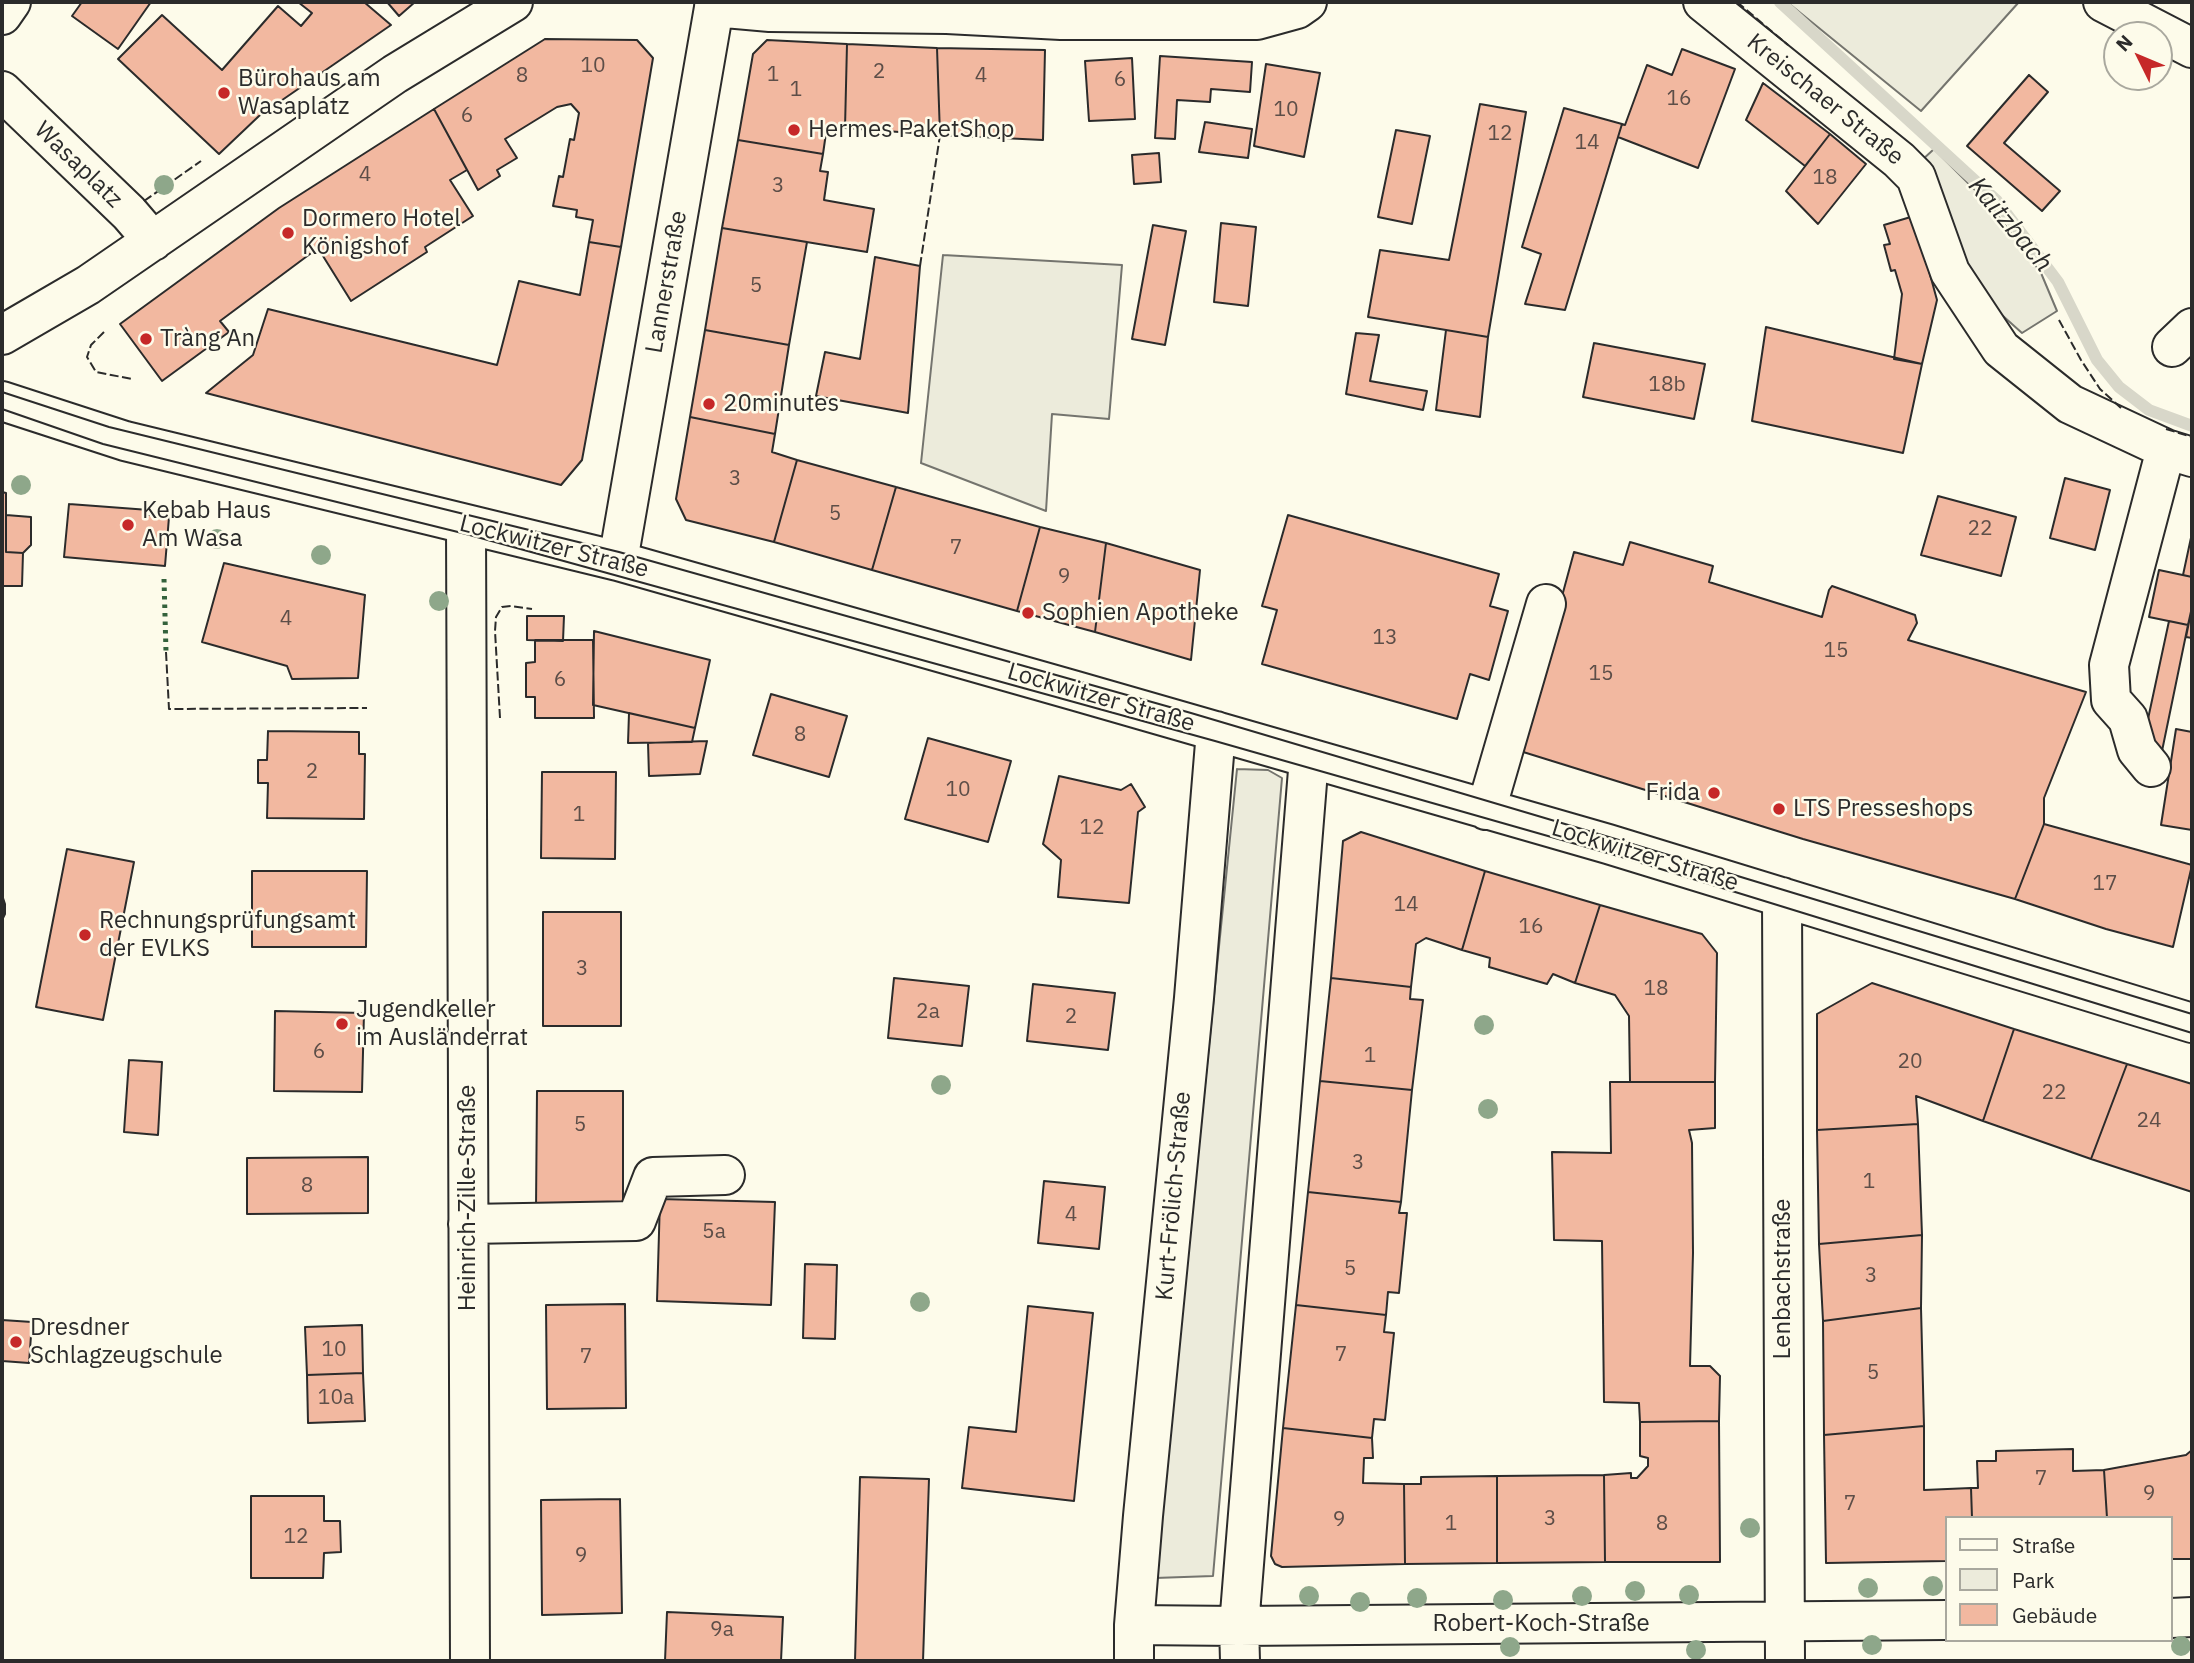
<!DOCTYPE html>
<meta charset="utf-8">
<style>
body{margin:0}
#map{position:relative;width:2194px;height:1663px;overflow:hidden;background:#fdfbea;font-family:"IBM Plex Sans",sans-serif}
canvas{display:block}
.frame{position:absolute;inset:0;border:4px solid #2b2b2b;pointer-events:none}
.legend{position:absolute;left:1945px;top:1516px;width:228px;height:126px;box-sizing:border-box;background:#fdfbea;border:2px solid #a9a89e;margin:0;padding:9px 12px;list-style:none;font-size:21px;color:#2b2b2b}
.legend li{display:flex;align-items:center;gap:14px;height:35px}
.legend b{width:35px;border:2px solid #a9a89e}
.north{position:absolute;left:2103px;top:21px;width:70px;height:70px;box-sizing:border-box;background:#fdfbea;border:2px solid #a9a89e;border-radius:50%;rotate:313deg;font-size:19px;font-weight:700;line-height:28px;text-align:center;color:#2b2b2b}
.north::after{content:'';display:block;margin:auto;width:24px;height:32px;background:#c62828;clip-path:polygon(50% 0,100% 100%,50% 72%,0 100%)}
</style>
<div id="map">
<canvas width="2194" height="1663"></canvas>
<div class="frame"></div>
<ul class="legend">
<li><b style="height:9px;background:#fdfbea"></b>Straße</li>
<li><b style="height:19px;background:#ecebdb"></b>Park</li>
<li><b style="height:19px;background:#f2b8a0"></b>Gebäude</li>
</ul>
<div class="north">N</div>
</div>
<script>
const ctx = document.querySelector('canvas').getContext('2d');
ctx.lineJoin = 'round';
function fillPath(path, color) { ctx.fillStyle = color; ctx.fill(path, 'evenodd'); }
const toPath = rows => new Path2D(rows.map(r => 'M' + r).join(''));
function trace(path, color, width, dash) { ctx.strokeStyle = color; ctx.lineWidth = width; ctx.lineCap = dash ? 'butt' : 'round'; ctx.setLineDash(dash || []); ctx.stroke(path); }
function write(font, color, halo, rows, align = 'center') {
  ctx.font = font + ' "IBM Plex Sans",sans-serif'; ctx.lineWidth = 5; ctx.setLineDash([]); ctx.textBaseline = 'middle'; ctx.strokeStyle = halo; ctx.fillStyle = color; for (const [text, x, y, turn = 0] of rows) {
    ctx.save(); ctx.translate(x, y); ctx.rotate((+turn || 0) * Math.PI / 180); ctx.textAlign = isNaN(turn) ? turn : align; if (halo) ctx.strokeText(text, 0, 0); ctx.fillText(text, 0, 0); ctx.restore();
  }
}
const green = toPath([
 [1787,2,2019,2,1921,111,1787,2],
 [1934,149,1991,206,2041,273,2057,311,2022,333,1974,290,1921,161,1934,149],
 [943,255,1122,265,1109,419,1052,414,1046,511,921,463,943,255],
 [1237,769,1268,770,1282,778,1213,1576,1155,1578,1237,769]
]);
const stream = toPath([
 [1780,2,1997,201,2058,282,2097,360,2119,387,2149,410,2192,426]
]);
const building = toPath([
 [82,2,151,2,118,49,72,16,82,2],
 [298,2,364,2,391,25,259,116,219,154,118,59,162,15,222,70,278,6,301,26,312,13,298,2],
 [387,2,415,2,399,16,387,2],
 [545,39,637,40,653,58,621,247,589,242,593,220,576,217,577,210,553,206,559,176,563,177,570,139,574,140,579,113,571,104,557,107,505,139,517,158,497,170,500,176,478,190,434,109,545,39],
 [767,40,847,44,845,128,827,126,823,154,738,140,753,54,767,40],
 [847,44,937,48,940,135,845,128,847,44],
 [937,48,1045,50,1043,140,940,135,937,48],
 [1682,49,1735,69,1698,168,1618,137,1622,124,1625,125,1647,65,1672,75,1682,49],
 [1160,56,1252,62,1250,92,1211,89,1210,102,1177,100,1175,139,1155,138,1160,56],
 [1132,58,1135,119,1089,121,1085,61,1132,58],
 [1266,64,1320,73,1304,157,1254,146,1266,64],
 [2029,75,2048,92,2004,143,2060,191,2042,211,1967,146,2029,75],
 [1763,83,1830,134,1805,166,1746,120,1763,83],
 [1480,104,1526,112,1488,337,1368,317,1380,250,1449,260,1480,104],
 [1564,108,1622,124,1565,310,1525,304,1541,254,1522,247,1564,108],
 [434,109,467,170,450,180,473,216,425,247,427,252,351,301,318,248,220,321,229,332,162,381,120,324,279,208,434,109],
 [1205,122,1252,129,1248,158,1199,152,1205,122],
 [1396,130,1430,136,1412,224,1378,217,1396,130],
 [1830,134,1866,164,1818,224,1786,191,1830,134],
 [738,140,823,154,820,171,828,172,824,200,874,209,867,252,722,228,738,140],
 [1159,153,1161,182,1134,184,1132,155,1159,153],
 [1914,216,1937,300,1922,364,1894,359,1902,294,1895,270,1891,271,1884,245,1890,244,1884,225,1914,216],
 [1221,223,1256,227,1248,306,1214,302,1221,223],
 [1153,225,1186,231,1165,345,1132,339,1153,225],
 [722,228,807,242,789,345,705,330,722,228],
 [589,242,621,247,582,460,561,485,206,393,253,355,268,309,497,365,519,281,580,295,589,242],
 [875,257,920,266,908,413,816,396,825,352,860,359,875,257],
 [1766,327,1922,364,1903,453,1752,421,1766,327],
 [705,330,789,345,775,434,690,417,705,330],
 [1446,330,1488,337,1480,417,1436,410,1446,330],
 [1356,333,1379,335,1370,381,1427,391,1423,410,1346,394,1356,333],
 [1594,343,1705,364,1694,419,1583,397,1594,343],
 [690,417,775,434,772,452,797,460,774,542,686,520,676,499,690,417],
 [797,460,896,487,872,570,774,542,797,460],
 [2065,478,2110,490,2095,550,2050,538,2065,478],
 [896,487,1040,527,1017,611,872,570,896,487],
 [2,492,6,493,6,552,23,553,22,586,2,586,2,492],
 [1938,496,2016,517,2001,576,1921,555,1938,496],
 [69,504,149,510,149,515,169,517,165,566,64,557,69,504],
 [6,515,31,517,31,545,23,553,6,552,6,515],
 [1288,515,1499,574,1490,606,1508,611,1489,680,1470,674,1457,719,1262,664,1277,610,1262,606,1288,515],
 [1040,527,1106,543,1095,632,1017,611,1040,527],
 [2192,533,2192,577,2183,575,2192,533],
 [1630,542,1713,566,1709,582,1822,617,1829,590,1832,586,1915,615,1917,623,1908,640,2086,692,2044,798,2044,824,2015,899,1803,839,1520,751,1574,552,1623,565,1630,542],
 [1106,543,1200,570,1191,660,1095,632,1106,543],
 [224,563,365,595,358,678,292,679,287,666,202,642,224,563],
 [2159,570,2192,577,2192,607,2188,625,2149,617,2159,570],
 [2192,607,2192,638,2186,637,2192,607],
 [527,616,564,616,563,641,527,640,527,616],
 [2169,621,2188,625,2162,751,2142,747,2169,621],
 [594,631,710,660,695,728,593,705,594,631],
 [535,640,593,640,594,718,535,718,535,697,526,697,526,663,535,662,535,640],
 [771,694,847,716,829,777,753,755,771,694],
 [629,713,695,728,692,742,628,743,629,713],
 [2176,729,2192,732,2192,830,2161,825,2176,729],
 [268,731,359,732,359,754,365,754,364,819,267,818,268,783,258,783,258,760,267,760,268,731],
 [928,738,1011,761,988,842,905,819,928,738],
 [707,741,700,774,649,776,648,743,707,741],
 [542,772,616,772,615,859,541,858,542,772],
 [1059,776,1121,790,1131,784,1145,807,1138,812,1129,903,1058,897,1061,860,1043,844,1059,776],
 [2044,824,2192,865,2173,947,2106,929,2015,899,2044,824],
 [1361,832,1485,871,1462,950,1426,938,1416,944,1411,987,1331,978,1343,841,1361,832],
 [67,849,134,862,103,1020,36,1007,67,849],
 [252,871,367,871,366,947,252,947,252,871],
 [1485,871,1600,905,1575,983,1553,974,1547,984,1489,967,1490,958,1462,950,1485,871],
 [2,895,5,904,5,914,2,920,2,895],
 [1600,905,1702,934,1717,953,1715,1082,1630,1082,1629,1016,1615,995,1575,983,1600,905],
 [543,912,621,912,621,1026,543,1026,543,912],
 [894,978,969,986,962,1046,888,1038,894,978],
 [1331,978,1411,987,1410,999,1423,1000,1412,1090,1320,1081,1331,978],
 [1872,983,2014,1029,1983,1121,1916,1096,1918,1124,1817,1130,1817,1014,1872,983],
 [1033,984,1115,993,1108,1050,1027,1041,1033,984],
 [275,1011,364,1013,362,1092,274,1091,275,1011],
 [2014,1029,2127,1064,2091,1159,1983,1121,2014,1029],
 [129,1060,162,1062,158,1135,124,1132,129,1060],
 [2127,1064,2192,1084,2192,1192,2091,1159,2127,1064],
 [1320,1081,1412,1090,1401,1202,1308,1192,1320,1081],
 [1610,1082,1715,1082,1715,1128,1689,1130,1692,1143,1693,1253,1690,1366,1710,1366,1720,1376,1719,1421,1640,1422,1639,1403,1604,1402,1602,1241,1554,1240,1552,1152,1611,1153,1610,1082],
 [537,1091,623,1091,623,1208,536,1208,537,1091],
 [1918,1124,1922,1235,1819,1244,1817,1130,1918,1124],
 [368,1157,368,1213,247,1214,247,1158,368,1157],
 [1044,1181,1105,1187,1099,1249,1038,1243,1044,1181],
 [1308,1192,1401,1202,1399,1213,1407,1213,1399,1293,1388,1292,1386,1315,1296,1305,1308,1192],
 [660,1199,775,1202,771,1305,657,1301,660,1199],
 [1922,1235,1921,1308,1823,1321,1819,1244,1922,1235],
 [805,1264,837,1265,835,1339,803,1338,805,1264],
 [625,1304,626,1408,547,1409,546,1305,625,1304],
 [1296,1305,1386,1315,1384,1332,1394,1333,1385,1420,1374,1419,1372,1438,1283,1428,1296,1305],
 [1028,1306,1093,1313,1074,1501,962,1488,969,1427,1016,1432,1028,1306],
 [1921,1308,1924,1426,1824,1435,1823,1321,1921,1308],
 [2,1320,32,1322,29,1363,2,1361,2,1320],
 [362,1325,363,1373,307,1375,305,1327,362,1325],
 [363,1373,365,1421,308,1423,307,1375,363,1373],
 [1719,1421,1720,1562,1605,1562,1604,1475,1631,1473,1631,1478,1637,1478,1648,1466,1648,1458,1640,1456,1640,1422,1719,1421],
 [1924,1426,1924,1490,1971,1488,1972,1518,1947,1518,1947,1561,1826,1563,1824,1435,1924,1426],
 [1283,1428,1372,1438,1373,1458,1364,1458,1363,1483,1404,1484,1405,1564,1282,1567,1275,1564,1271,1556,1283,1428],
 [2073,1449,2073,1471,2104,1470,2107,1518,1972,1518,1971,1488,1978,1488,1977,1461,1996,1461,1996,1451,2073,1449],
 [2192,1450,2192,1559,2171,1559,2171,1518,2107,1518,2104,1470,2186,1455,2192,1450],
 [1604,1475,1605,1562,1497,1563,1497,1476,1604,1475],
 [1497,1476,1497,1563,1405,1564,1404,1484,1421,1484,1421,1477,1497,1476],
 [860,1477,929,1479,923,1661,855,1661,860,1477],
 [251,1496,324,1496,324,1521,340,1521,341,1552,324,1553,323,1578,251,1578,251,1496],
 [620,1499,622,1613,542,1615,541,1500,620,1499],
 [667,1612,783,1617,781,1661,665,1661,667,1612]
]);
const minor = toPath([
 [1703,2,1899,160,1916,177,1950,272,2001,349,2070,404,2166,449,2192,457],
 [2103,2,2192,48],
 [714,7,770,12,947,14,1061,20,1257,20,1297,9,1307,2],
 [2,15,11,2],
 [2,91,129,213,153,241],
 [2,335,88,285,395,74,513,2],
 [2172,347,2192,328],
 [2,401,125,441,618,561,1076,691,1608,844,2192,1023],
 [466,525,470,1661],
 [618,561,715,2],
 [2151,767,2137,750,2128,719,2111,700,2109,665,2166,449],
 [1486,810,1546,604],
 [1782,897,1785,1661],
 [468,1224,636,1221,653,1177,725,1175],
 [2171,1618,2192,1617],
 [1134,1625,1239,1626,1947,1620],
 [1134,1661,1134,1625,1143,1516,1194,998,1216,731],
 [1240,1661,1239,1626,1309,758]
]);
const tram = toPath([
 [2,392,109,427,619,552,1191,713,1629,843,2192,1014],
 [2,409,103,444,466,534,1215,741,1625,858,2192,1033]
]);
const hedge = toPath([
 [164,579,166,652]
]);
const fence = toPath([
 [1737,2,1788,45],
 [144,201,201,161],
 [920,266,940,135],
 [2059,320,2081,360,2100,389,2121,408],
 [104,332,91,345,87,357,96,372,132,379],
 [2166,429,2192,437],
 [166,652,169,709,367,708],
 [500,718,495,631,496,617,502,607,511,606,532,609]
]);
const trees = [
 [164,185],
 [21,485],
 [217,539],
 [321,555],
 [439,601],
 [1484,1025],
 [941,1085],
 [1488,1109],
 [920,1302],
 [1750,1528],
 [1933,1586],
 [1868,1588],
 [1635,1591],
 [1689,1595],
 [1309,1596],
 [1582,1596],
 [1417,1598],
 [1503,1600],
 [1360,1602],
 [1872,1645],
 [2181,1646],
 [1510,1647],
 [1696,1650]
];
const markers = [
 [224,93,7,"#c62828"],
 [794,130,7,"#c62828"],
 [288,233,7,"#c62828"],
 [146,339,7,"#c62828"],
 [709,404,7,"#c62828"],
 [128,525,7,"#c62828"],
 [1028,613,7,"#c62828"],
 [1714,793,7,"#c62828"],
 [1779,809,7,"#c62828"],
 [85,935,7,"#c62828"],
 [342,1024,7,"#c62828"],
 [16,1342,7,"#c62828"]
];
const numberNames = [
 ["10",593,66],
 ["2",879,72],
 ["1",773,75],
 ["8",522,76],
 ["4",981,76],
 ["6",1120,80],
 ["1",796,90],
 ["16",1679,99],
 ["10",1286,110],
 ["6",467,116],
 ["12",1500,134],
 ["14",1587,143],
 ["4",365,175],
 ["18",1825,178],
 ["3",778,186],
 ["5",756,286],
 ["18b",1667,385],
 ["3",735,479],
 ["5",835,514],
 ["22",1980,529],
 ["7",956,548],
 ["9",1064,577],
 ["4",286,619],
 ["13",1385,638],
 ["15",1836,651],
 ["15",1601,674],
 ["6",560,680],
 ["8",800,735],
 ["2",312,772],
 ["10",958,790],
 ["1",579,815],
 ["12",1092,828],
 ["17",2105,884],
 ["14",1406,905],
 ["16",1531,927],
 ["3",582,969],
 ["18",1656,989],
 ["2a",928,1012],
 ["2",1071,1017],
 ["6",319,1052],
 ["1",1370,1056],
 ["20",1910,1062],
 ["22",2054,1093],
 ["24",2149,1121],
 ["5",580,1125],
 ["3",1358,1163],
 ["1",1869,1182],
 ["8",307,1186],
 ["4",1071,1215],
 ["5a",714,1232],
 ["5",1350,1269],
 ["3",1871,1276],
 ["10",334,1350],
 ["7",1341,1355],
 ["7",586,1357],
 ["5",1873,1373],
 ["10a",336,1398],
 ["7",2041,1479],
 ["9",2149,1494],
 ["7",1850,1504],
 ["3",1550,1519],
 ["9",1339,1520],
 ["1",1451,1524],
 ["8",1662,1524],
 ["12",296,1537],
 ["9",581,1556],
 ["9a",722,1630]
];
const poiNames = [
 ["Bürohaus am",238,79],
 ["Wasaplatz",238,107],
 ["Hermes PaketShop",808,130],
 ["Dormero Hotel",302,219],
 ["Königshof",302,247],
 ["Tràng An",160,339],
 ["20minutes",723,404],
 ["Kebab Haus",142,511],
 ["Am Wasa",142,539],
 ["Sophien Apotheke",1042,613],
 ["Frida",1700,793,"right"],
 ["LTS Presseshops",1793,809],
 ["Rechnungsprüfungsamt",99,921],
 ["der EVLKS",99,949],
 ["Jugendkeller",356,1010],
 ["im Ausländerrat",356,1038],
 ["Dresdner",30,1328],
 ["Schlagzeugschule",30,1356]
];
const streetNames = [
 ["Kreischaer Straße",1825,100,39],
 ["Wasaplatz",78,165,44],
 ["Lannerstraße",667,282,-80],
 ["Lockwitzer Straße",554,547,14],
 ["Lockwitzer Straße",1101,698,16],
 ["Lockwitzer Straße",1645,856,17],
 ["Kurt-Frölich-Straße",1174,1196,-85],
 ["Heinrich-Zille-Straße",468,1198,-90],
 ["Lenbachstraße",1783,1279,-90],
 ["Robert-Koch-Straße",1541,1624]
];
const waterNames = [
 ["Kaitzbach",2010,225,50]
];
fillPath(green, '#ecebdb');
trace(green, '#74746e', 2);
trace(stream, '#d8d7c9', 12);
fillPath(building, '#f2b8a0');
trace(building, '#2b2b2b', 2);
trace(minor, '#2b2b2b', 42);
trace(minor, '#fdfbea', 38);
trace(tram, '#2b2b2b', 2);
trace(hedge, '#34623c', 5, [3.5, 5]);
trace(fence, '#2b2b2b', 2, [9, 3.5]);
ctx.fillStyle = '#8ea78a';
for (const [x, y] of trees) { ctx.beginPath(); ctx.arc(x, y, 10, 0, 2 * Math.PI); ctx.fill(); }
for (const [x, y, r, color] of markers) { const dot = new Path2D(); dot.arc(x, y, r, 0, 2 * Math.PI); ctx.fillStyle = color; ctx.fill(dot); trace(dot, '#fdfbea', 2.5); }
write('21px', '#5d4e48', null, numberNames);
write('24px', '#2b2b2b', '#fdfbea', poiNames, 'left');
write('24px', '#2b2b2b', '#fdfbea', streetNames);
write('italic 26px', '#2b2b2b', '#fdfbea', waterNames);
</script>
